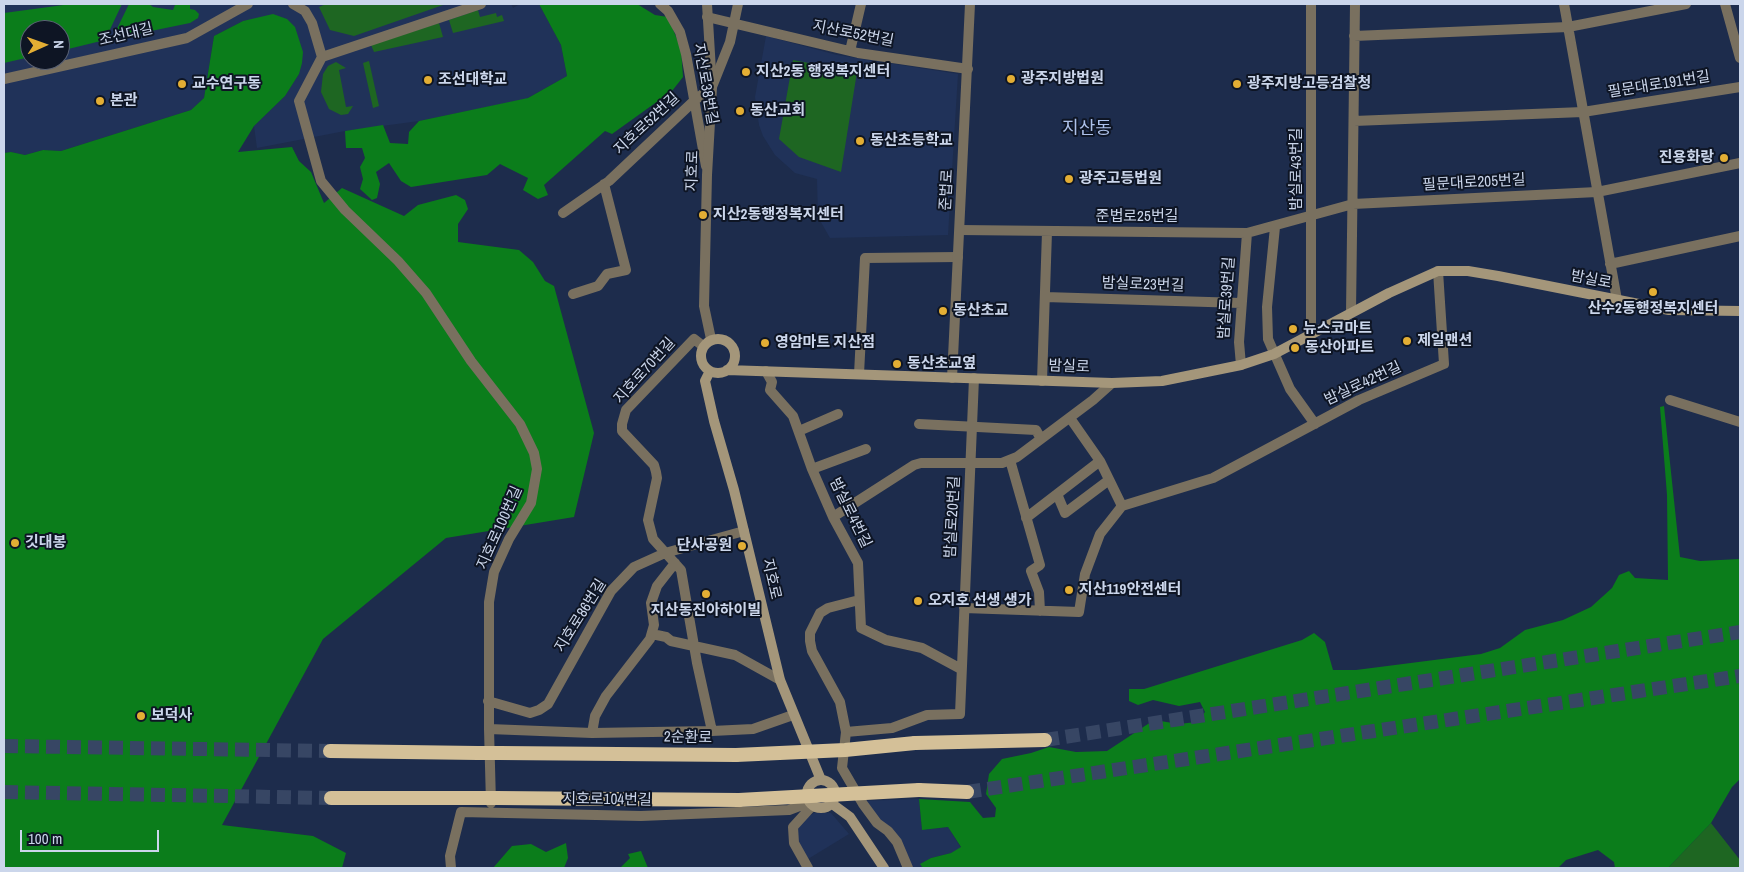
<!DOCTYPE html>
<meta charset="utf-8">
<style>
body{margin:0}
#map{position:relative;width:1744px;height:872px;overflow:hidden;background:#1d2c4c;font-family:"Archivo Narrow",sans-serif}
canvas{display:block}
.frame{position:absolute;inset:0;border:5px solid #cbd6eb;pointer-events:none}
.north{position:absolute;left:20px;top:20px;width:50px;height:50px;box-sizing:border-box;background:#0e1524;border:1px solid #5a6274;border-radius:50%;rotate:88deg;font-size:14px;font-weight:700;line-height:20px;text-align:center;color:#cbd6eb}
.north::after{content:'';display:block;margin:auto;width:18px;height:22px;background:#e3ae34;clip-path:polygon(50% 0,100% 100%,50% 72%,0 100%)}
.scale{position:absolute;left:20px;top:830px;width:139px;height:22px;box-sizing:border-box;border:2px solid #cbd6eb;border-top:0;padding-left:6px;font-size:15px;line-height:18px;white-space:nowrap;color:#cbd6eb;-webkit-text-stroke:4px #0e1524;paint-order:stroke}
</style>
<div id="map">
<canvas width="1744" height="872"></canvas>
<div class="frame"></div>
<div class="north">N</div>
<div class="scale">100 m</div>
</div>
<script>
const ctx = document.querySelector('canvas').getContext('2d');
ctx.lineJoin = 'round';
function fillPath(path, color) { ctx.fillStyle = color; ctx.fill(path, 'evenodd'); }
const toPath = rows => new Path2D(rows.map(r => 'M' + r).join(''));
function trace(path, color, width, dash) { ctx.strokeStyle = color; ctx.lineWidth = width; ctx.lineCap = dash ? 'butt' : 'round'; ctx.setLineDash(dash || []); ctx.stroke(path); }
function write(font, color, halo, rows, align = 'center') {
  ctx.font = font + ' "Archivo Narrow","Noto Sans KR",sans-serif'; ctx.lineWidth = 4; ctx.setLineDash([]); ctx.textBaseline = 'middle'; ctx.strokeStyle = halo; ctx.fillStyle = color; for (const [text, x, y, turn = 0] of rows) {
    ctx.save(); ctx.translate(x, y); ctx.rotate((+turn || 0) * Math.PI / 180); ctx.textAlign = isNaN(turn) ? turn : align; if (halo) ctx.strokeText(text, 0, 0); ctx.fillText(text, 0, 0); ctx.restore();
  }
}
const built = toPath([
 [4,4,511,4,513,8,520,4,539,4,561,45,567,76,526,99,419,121,345,131,257,148,254,126,285,96,299,74,250,20,243,21,214,36,204,98,191,110,61,151,43,150,25,155,11,152,4,153],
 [30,30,60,30,60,60,30,60],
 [766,36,837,55,958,74,948,235,830,238,818,217,817,179,795,173,775,155,763,136,759,125,755,97],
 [919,799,922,830,948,827,961,848,951,853,931,858,921,864,923,868,904,868,898,848,858,801],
 [814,813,831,813,849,834,808,859,797,840,796,825]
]);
const green = toPath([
 [326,4,446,4,354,36,330,30,319,7],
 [478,10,480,17,496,13,497,17,502,15,504,21,453,33,449,20],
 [439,23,443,37,374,52,371,45],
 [793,60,857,72,841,172,799,157,779,139],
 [369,61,379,106,373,108,363,63],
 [336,62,346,68,339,70,346,107,353,106,348,114,341,115,329,109,321,92,323,74,328,66],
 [1711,823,1740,860,1740,868,1668,868]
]);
const forest = toPath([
 [71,4,122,4,105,40,60,51,60,30,30,30,30,57,4,63,4,13],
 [129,4,149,4,153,7,173,10,175,5,190,5,190,9,195,10,199,14,198,18,190,23,112,39],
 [539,4,637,4,655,15,668,17,681,49,683,77,672,91,612,134,605,131,544,185,548,195,538,199,523,190,528,178,500,164,487,175,411,187,401,181,389,163,376,172,380,184,377,198,372,200,360,189,363,179,360,167,365,158,362,148,346,148,345,131,383,125,390,143,408,144,409,132,419,121,528,98,567,76,561,45],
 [273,14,287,19,295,27,303,52,302,63,299,74,285,96,254,126,238,152,292,147,299,161,311,172,324,203,342,188,404,216,418,205,456,195,465,200,468,209,458,224,458,242,519,250,533,262,545,281,554,286,594,433,574,517,446,538,323,639,222,825,313,836,346,853,342,868,4,868,4,153,11,152,25,155,43,150,61,151,191,110,204,98,214,36,243,21],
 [1664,406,1680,557,1700,561,1740,559,1740,779,1732,787,1711,823,1668,868,1615,868,1614,862,1598,850,1566,860,1558,868,923,868,920,864,931,858,951,853,961,847,948,827,922,830,919,799,970,802,983,818,995,817,996,808,986,794,989,774,1002,759,1031,753,1049,747,1076,752,1107,751,1154,720,1179,724,1196,722,1205,712,1200,702,1179,706,1153,700,1138,705,1129,701,1129,689,1144,689,1302,640,1314,633,1325,642,1333,670,1356,670,1481,654,1500,648,1525,630,1563,620,1591,607,1612,588,1619,575,1629,571,1635,578,1668,580,1667,495,1660,407],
 [566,843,568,858,564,868,493,868,512,846,531,844,546,852],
 [641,851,648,868,620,868,630,858,628,854]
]);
const trunkTunnel = toPath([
 [1045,740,1740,632],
 [4,746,330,751],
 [4,792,331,798],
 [967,792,1740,676]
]);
const minor = toPath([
 [293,4,305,11,312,23,322,57,481,4],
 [660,4,668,11,680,32,686,54,706,166],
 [1564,4,1617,300],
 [1725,4,1740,58],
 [707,17,858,53,968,69],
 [1354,36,1568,27,1686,4],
 [850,51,861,4],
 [322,57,299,101,321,181,345,210,398,261,426,293,471,361,520,424,534,453,537,469,531,503,509,539,494,572,489,602,489,729,592,733,712,731,753,729,793,715],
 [4,79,187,38,248,4],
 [1312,83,1354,81],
 [1354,121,1583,112,1740,87],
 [563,213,609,181,695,100,712,87,730,42,738,4],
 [1275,227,1267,307,1268,339,1290,389,1315,424],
 [960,230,1247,233,1353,204,1597,192,1740,163],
 [1610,264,1740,236],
 [573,294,598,286,607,274,626,270,604,184],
 [1045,297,1241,303],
 [1351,312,1355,4],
 [1311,334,1311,4],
 [703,346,694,339,626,410,622,424,622,431,654,465,656,472,657,478,648,520,653,539,681,570,697,663,712,731],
 [1241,365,1239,342,1247,233],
 [766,371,772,382,770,390,793,416,812,469,833,517,858,563,861,628,886,640,922,648,961,669],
 [859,374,865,258,958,257],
 [1042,381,1047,232],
 [1670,400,1740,422],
 [1070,418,1100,461,1122,506],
 [919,424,1036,430,1041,439],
 [799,431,838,414],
 [1010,460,1040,565,1031,571,1039,592,1040,611],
 [812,469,866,449],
 [1057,494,1065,513,1109,480],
 [1122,506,1213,478,1359,400,1444,364,1438,271],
 [833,517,914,465,921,463,1002,463,1017,457,1093,400,1112,383],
 [1026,518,1100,461],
 [859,600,828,608,820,613,810,633,810,641,812,651,840,702,846,732,842,768,863,804,877,823,888,831,897,842,908,868],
 [964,608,1079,612,1085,574,1100,534,1122,506],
 [652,634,666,637,671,641,735,655,780,680],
 [488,701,530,713,539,710,548,704,611,591,634,567,665,553,744,531],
 [489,729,491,803],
 [846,732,892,728,927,715,960,714,974,378],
 [592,733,595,716,606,696,650,639,654,625,651,603,657,586,675,563],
 [451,868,450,856,461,812,641,816,789,810,810,802],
 [808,868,794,843,793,827,813,805]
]);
const tertiary = toPath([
 [707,4,712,87,707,175,704,306,711,339],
 [952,378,970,4]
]);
const secondary = toPath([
 '701 356a17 17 0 1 1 34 0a17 17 0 1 1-34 0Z',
 [727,370,1112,383,1162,381,1241,365,1274,354,1389,293,1438,271,1468,271,1498,276,1669,310,1740,311],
 [710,371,705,381,714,421,734,490,780,680,821,780],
 '807 794a14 14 0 1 1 28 0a14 14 0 1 1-28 0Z',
 [831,803,850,817,884,868]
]);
const trunk = toPath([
 [915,743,1045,740],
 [330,751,478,753],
 [500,753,736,755],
 [919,790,967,792],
 [331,798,479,798],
 [496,798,739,800]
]);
const trunkBridge = toPath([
 [478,753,500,753],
 [736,755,845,750,915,743],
 [479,798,496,798],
 [739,800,919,790]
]);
const markers = [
 [746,72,5,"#e3ae34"],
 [1011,79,5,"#e3ae34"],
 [428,80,5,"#e3ae34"],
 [182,84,5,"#e3ae34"],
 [1237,84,5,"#e3ae34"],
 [100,101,5,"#e3ae34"],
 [740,111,5,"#e3ae34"],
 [860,141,5,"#e3ae34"],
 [1724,158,5,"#e3ae34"],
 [1069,179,5,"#e3ae34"],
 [703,215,5,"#e3ae34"],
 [1653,292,5,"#e3ae34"],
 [943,311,5,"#e3ae34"],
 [1293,329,5,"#e3ae34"],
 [1407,341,5,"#e3ae34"],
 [765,343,5,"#e3ae34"],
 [1295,348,5,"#e3ae34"],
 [897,364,5,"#e3ae34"],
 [15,543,5,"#e3ae34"],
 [742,546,5,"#e3ae34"],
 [1069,590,5,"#e3ae34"],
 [706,594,5,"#e3ae34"],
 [918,601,5,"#e3ae34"],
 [141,716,5,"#e3ae34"]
];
const streetNames = [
 ["지산로52번길",853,34,11],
 ["조선대길",126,35,-13],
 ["지산로38번길",705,84,80],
 ["필문대로191번길",1659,85,-9],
 ["지호로52번길",647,124,-43],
 ["밤실로43번길",1297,169,-90],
 ["지호로",693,171,-88],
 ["필문대로205번길",1474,183,-3],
 ["준법로",947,190,-87],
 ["준법로25번길",1137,217],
 ["밤실로",1591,280,11],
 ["밤실로23번길",1143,285,2],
 ["밤실로39번길",1227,298,-86],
 ["밤실로",1069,367,2],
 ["지호로70번길",645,371,-48],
 ["밤실로42번길",1363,384,-25],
 ["밤실로4번길",850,513,64],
 ["밤실로20번길",953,517,-87],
 ["지호로100번길",500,528,-66],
 ["지호로",771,579,77],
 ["지호로86번길",581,616,-58],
 ["2순환로",688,738,1],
 ["지호로104번길",607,800,1]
];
const poiNames = [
 ["지산2동 행정복지센터",756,72],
 ["광주지방법원",1021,79],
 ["조선대학교",438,80],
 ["교수연구동",192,84],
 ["광주지방고등검찰청",1247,84],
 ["본관",110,101],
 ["동산교회",750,111],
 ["동산초등학교",870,141],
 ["진용화랑",1714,158,"right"],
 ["광주고등법원",1079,179],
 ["지산2동행정복지센터",713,215],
 ["산수2동행정복지센터",1653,309,"center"],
 ["동산초교",953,311],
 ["뉴스코마트",1303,329],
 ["제일맨션",1417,341],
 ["영암마트 지산점",775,343],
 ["동산아파트",1305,348],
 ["동산초교옆",907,364],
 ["깃대봉",25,543],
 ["단사공원",732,546,"right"],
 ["지산119안전센터",1079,590],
 ["오지호 선생 생가",928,601],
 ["지산동진아하이빌",706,611,"center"],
 ["보덕사",151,716]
];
const quarterNames = [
 ["지산동",1087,129]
];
fillPath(built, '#203259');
fillPath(green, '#1e6622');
fillPath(forest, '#0b7d1b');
trace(trunkTunnel, '#374664', 14, [14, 7]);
trace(minor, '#79705f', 10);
trace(tertiary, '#79705f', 10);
trace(secondary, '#a4967a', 10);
trace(trunk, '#d4c098', 14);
trace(trunkBridge, '#d4c098', 14);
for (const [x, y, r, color] of markers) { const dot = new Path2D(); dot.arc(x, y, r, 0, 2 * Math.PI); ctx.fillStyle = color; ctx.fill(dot); trace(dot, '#0e1524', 2); }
write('15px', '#cbd6eb', '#0e1524', streetNames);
write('bold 15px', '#cbd6eb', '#0e1524', poiNames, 'left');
write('18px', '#adc1ea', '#0e1524', quarterNames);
</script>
